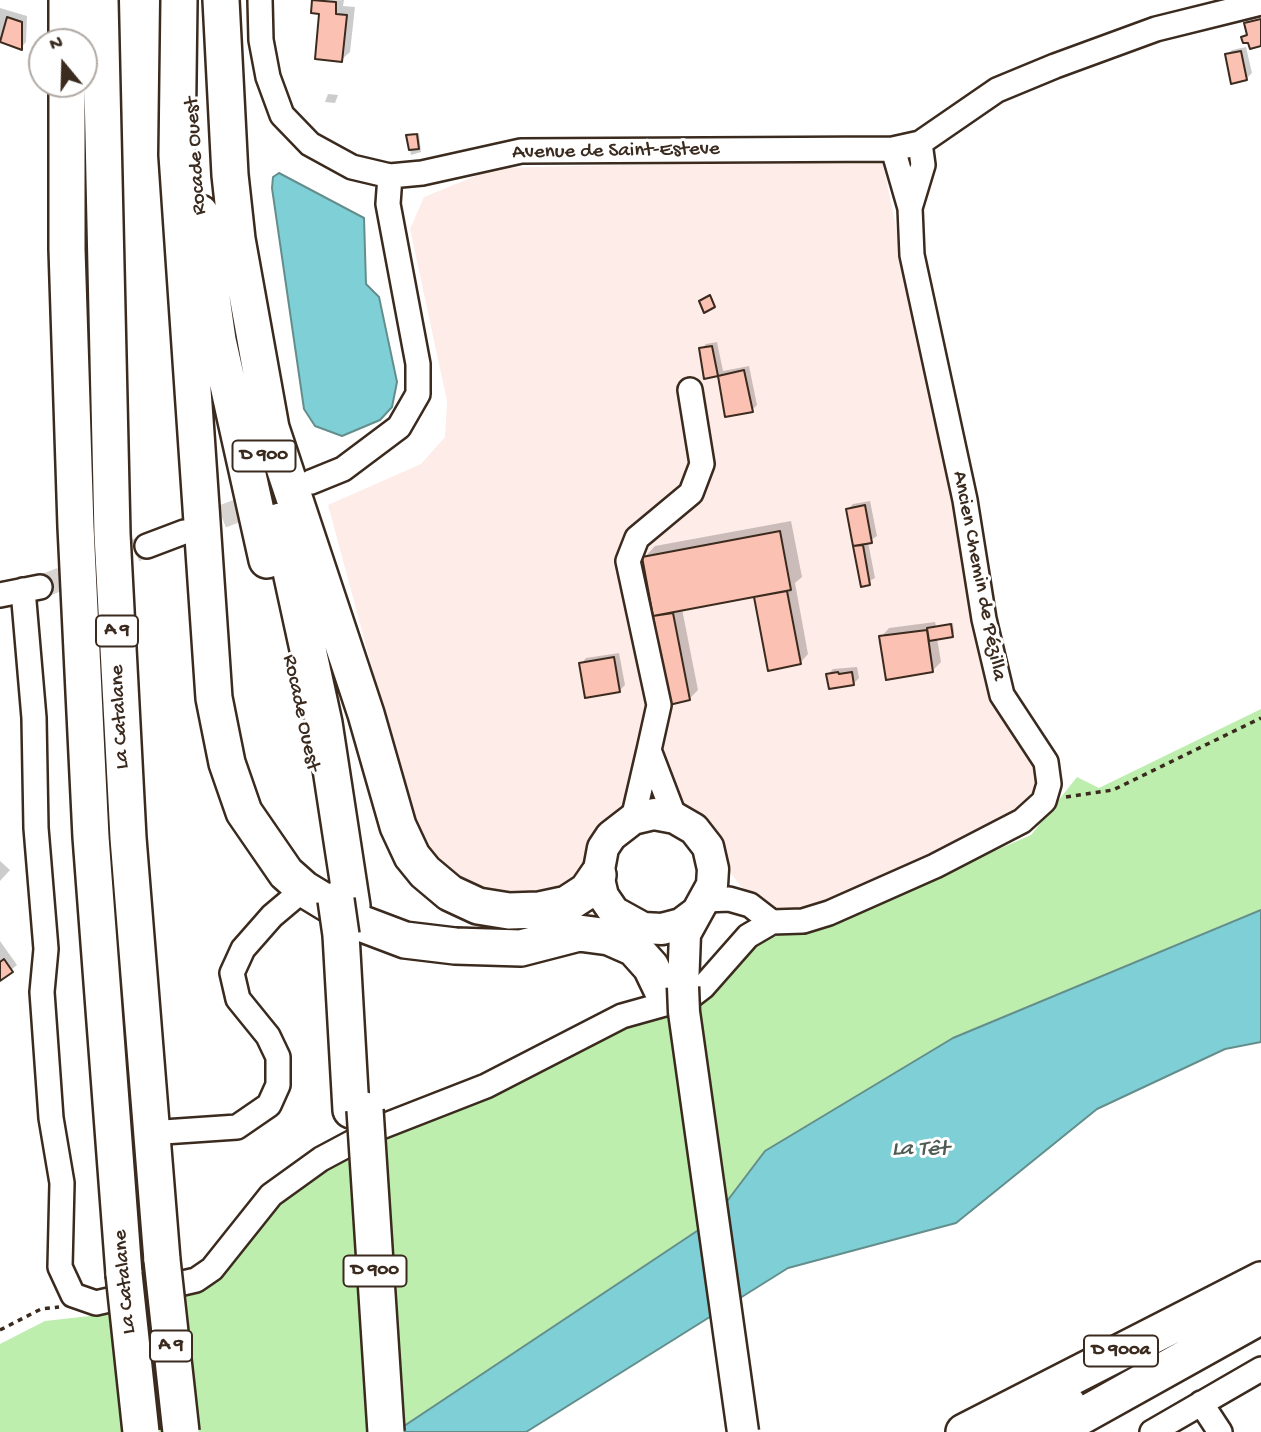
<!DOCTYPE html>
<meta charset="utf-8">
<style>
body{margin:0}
#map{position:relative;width:1261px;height:1432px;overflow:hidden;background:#fff;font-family:"Gochi Hand",sans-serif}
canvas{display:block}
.north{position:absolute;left:28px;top:28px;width:70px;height:70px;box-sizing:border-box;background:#fff;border:2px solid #b1aaa5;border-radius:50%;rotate:341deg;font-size:19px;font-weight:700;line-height:28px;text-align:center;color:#3b2a1e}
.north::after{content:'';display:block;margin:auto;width:24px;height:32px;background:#3b2a1e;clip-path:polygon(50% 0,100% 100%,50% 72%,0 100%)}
</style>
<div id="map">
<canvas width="1261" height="1432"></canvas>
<div class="north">N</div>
</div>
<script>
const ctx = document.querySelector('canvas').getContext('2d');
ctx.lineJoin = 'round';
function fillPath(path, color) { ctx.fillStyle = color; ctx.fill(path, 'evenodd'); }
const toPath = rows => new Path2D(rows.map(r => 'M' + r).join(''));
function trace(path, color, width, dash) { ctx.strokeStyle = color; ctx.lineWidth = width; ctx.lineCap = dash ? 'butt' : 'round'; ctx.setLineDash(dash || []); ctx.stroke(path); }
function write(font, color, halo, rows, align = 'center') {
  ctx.font = font + ' "Gochi Hand",sans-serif'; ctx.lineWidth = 6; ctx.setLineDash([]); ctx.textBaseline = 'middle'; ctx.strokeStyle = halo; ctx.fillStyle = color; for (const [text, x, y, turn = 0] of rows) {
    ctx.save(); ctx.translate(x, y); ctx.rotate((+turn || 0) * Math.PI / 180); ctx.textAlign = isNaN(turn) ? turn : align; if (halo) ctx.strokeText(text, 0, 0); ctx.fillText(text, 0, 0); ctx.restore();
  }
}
const built = toPath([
 [882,159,988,677,1037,762,1036,787,1024,805,1003,820,805,909,777,909,747,894,729,871,725,848,712,825,680,800,586,868,575,889,503,896,453,876,419,842,328,505,421,464,445,437,447,401,410,229,424,197,495,168]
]);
const green = toPath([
 [1261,709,1261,910,765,1151,712,1221,411,1424,395,1432,0,1432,0,1344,45,1321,90,1316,218,1280,280,1201,329,1166,779,934,813,930,1031,835,1077,777,1099,788]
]);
const water = toPath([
 [279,173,364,218,366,284,379,297,397,382,392,407,380,420,342,436,315,426,304,409,272,188,273,177,279,173],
 [1261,910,1261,1042,1225,1049,1097,1109,956,1223,788,1268,526,1432,395,1432,712,1221,765,1151,953,1038,1261,910]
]);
const shadow = toPath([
 [344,0,343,6,355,7,350,52,341,60,314,1],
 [0,8,27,16,26,42,21,48,0,40],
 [1246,47,1252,73,1246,79,1227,55,1232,50],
 [328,94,338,95,335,103,325,102],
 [419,133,421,152,411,155,408,136],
 [717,342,723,371,749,366,757,405,752,410,727,415,719,374,705,377,701,349,706,344],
 [870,501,877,536,868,542,875,578,862,585,848,509,853,504],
 [791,521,802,577,795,583,808,654,800,663,770,669,755,595,682,609,698,690,689,699,654,617,657,615,644,558,655,546],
 [935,622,936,626,953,623,954,633,937,638,941,662,932,671,881,637,889,628],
 [619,653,625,685,620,690,581,664,586,658],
 [857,667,859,678,853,684,828,674,833,669],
 [0,861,10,870,0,881],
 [0,941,17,965,0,979]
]);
const building = toPath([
 [312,0,336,2,336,14,347,15,342,62,315,59,319,14,311,13,312,0],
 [7,17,22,22,22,50,0,42,7,17],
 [1261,19,1261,46,1250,49,1248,43,1243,43,1241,37,1247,35,1244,23,1261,19],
 [1241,51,1247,80,1231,84,1225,54,1241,51],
 [417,134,419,149,409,150,406,135,417,134],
 [710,295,715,307,704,313,699,301,710,295],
 [712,346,718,376,704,379,699,348,712,346],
 [744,370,753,412,725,417,718,376,744,370],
 [865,505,872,543,853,546,846,509,865,505],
 [780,531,791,590,653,616,642,557,780,531],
 [863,545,870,585,861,587,853,546,863,545],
 [787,591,801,664,768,671,754,597,787,591],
 [673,613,690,700,669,705,653,616,673,613],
 [951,624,953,637,929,641,927,628,951,624],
 [927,630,933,672,886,680,879,636,927,630],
 [614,657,620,692,585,698,579,663,614,657],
 [838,672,839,674,852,672,854,685,829,689,826,674,838,672],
 [4,959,13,972,0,981,0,962,4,959]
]);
const minorTunnel = toPath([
 [190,529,302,486],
 [40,587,147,546]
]);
const path = toPath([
 [1066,797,1113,790,1261,718],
 [0,1330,41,1309,59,1307]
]);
const minor = toPath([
 [260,0,261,40,268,77,282,115,310,144,352,167,390,176,422,173,521,151,893,149,920,143,997,90,1055,66,1156,29,1261,3],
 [910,208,923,165,920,143],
 [311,482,343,469,399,427,418,394,418,364,388,204,390,176],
 [147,546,184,532],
 [23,590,34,718,36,828,46,949,42,992,51,1118,62,1183,60,1267,73,1295,96,1303,196,1280,212,1269,271,1195,321,1159,381,1127,486,1086,622,1016,690,997,703,987,748,936,772,922,803,921,829,913,935,866,1022,821,1044,801,1049,784,1046,762,1002,695,984,619,965,500,912,255,910,208,893,149],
 [0,595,40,587],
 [649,750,659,705,628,561,637,538,691,493,702,464,690,390],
 [633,819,649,750,675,818],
 [706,900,729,899,750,905,772,922],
 [149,1133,237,1127,269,1105,278,1085,278,1057,268,1036,238,999,232,973,243,949,272,916,304,889],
 [1201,1403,1220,1432],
 [1152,1432,1261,1369]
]);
const major = toPath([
 [683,987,685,934,712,885,713,869,708,847,694,829,675,818,654,814,633,819,611,836,603,848,598,875,603,896,614,912,643,928,662,929,681,924,697,912]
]);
const highway = toPath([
 [67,0,67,42],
 [100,0,112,534,128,838,162,1260],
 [179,0,177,155,214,698,227,763,244,812,286,873,304,889,360,923,405,940,455,946,521,948,579,933,609,937,634,948,651,967,663,992],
 [221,0,230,175,237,239,271,428,366,714,398,826,412,856,425,872,450,893,478,906,509,911,539,910,567,904,587,891,598,875],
 [67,84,67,249,76,527,91,837,124,1274],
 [200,213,218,340,267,560],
 [280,521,324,723,352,906],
 [341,935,351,1110],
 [964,1432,1261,1280],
 [1017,1432,1067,1403],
 [1053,1432,1261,1316]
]);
const majorBridge = toPath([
 [683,987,684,1012,743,1432]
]);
const highwayBridge = toPath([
 [336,900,341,935],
 [365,1110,386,1432],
 [162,1260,181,1432],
 [124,1274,141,1432]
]);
const shields = [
 [264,456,63],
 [117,631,42],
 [375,1271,63],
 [171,1346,42],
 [1121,1351,74]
];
const shieldNames = [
 ["D 900",264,456],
 ["A 9",117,631],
 ["D 900",375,1271],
 ["A 9",171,1346],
 ["D 900a",1121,1351]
];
const streetNames = [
 ["Avenue de Saint-Esteve",616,152,-1],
 ["Rocade Ouest",197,156,-94],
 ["Ancien Chemin de Pézilla",978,576,79],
 ["Rocade Ouest",300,713,78],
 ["La Catalane",121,717,-93],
 ["La Catalane",126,1282,-95]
];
const waterNames = [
 ["La Têt",920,1150]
];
fillPath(built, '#feece8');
fillPath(green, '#bdeead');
fillPath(water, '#7fd0d6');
trace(water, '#648e8c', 2);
fillPath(shadow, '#0003');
fillPath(building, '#fbc1b2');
trace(building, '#3b2a1e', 2);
trace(minorTunnel, '#d8d4d2', 23, [23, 11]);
trace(minor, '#3b2a1e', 28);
trace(major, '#3b2a1e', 35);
trace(highway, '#3b2a1e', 40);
trace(path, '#3b2a1e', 3.5, [5, 5]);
trace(minor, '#fff', 23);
trace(major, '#fff', 30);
trace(highway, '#fff', 35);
trace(majorBridge, '#3b2a1e', 35, []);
trace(highwayBridge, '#3b2a1e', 40, []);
trace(majorBridge, '#fff', 30);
trace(highwayBridge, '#fff', 35);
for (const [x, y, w] of shields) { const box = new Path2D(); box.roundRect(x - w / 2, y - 15.5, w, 31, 5); ctx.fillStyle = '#fff'; ctx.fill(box); trace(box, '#3b2a1e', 2); }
write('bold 19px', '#3b2a1e', null, shieldNames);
write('21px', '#3b2a1e', '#fff', streetNames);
write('italic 23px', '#4f5c55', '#fff', waterNames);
</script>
